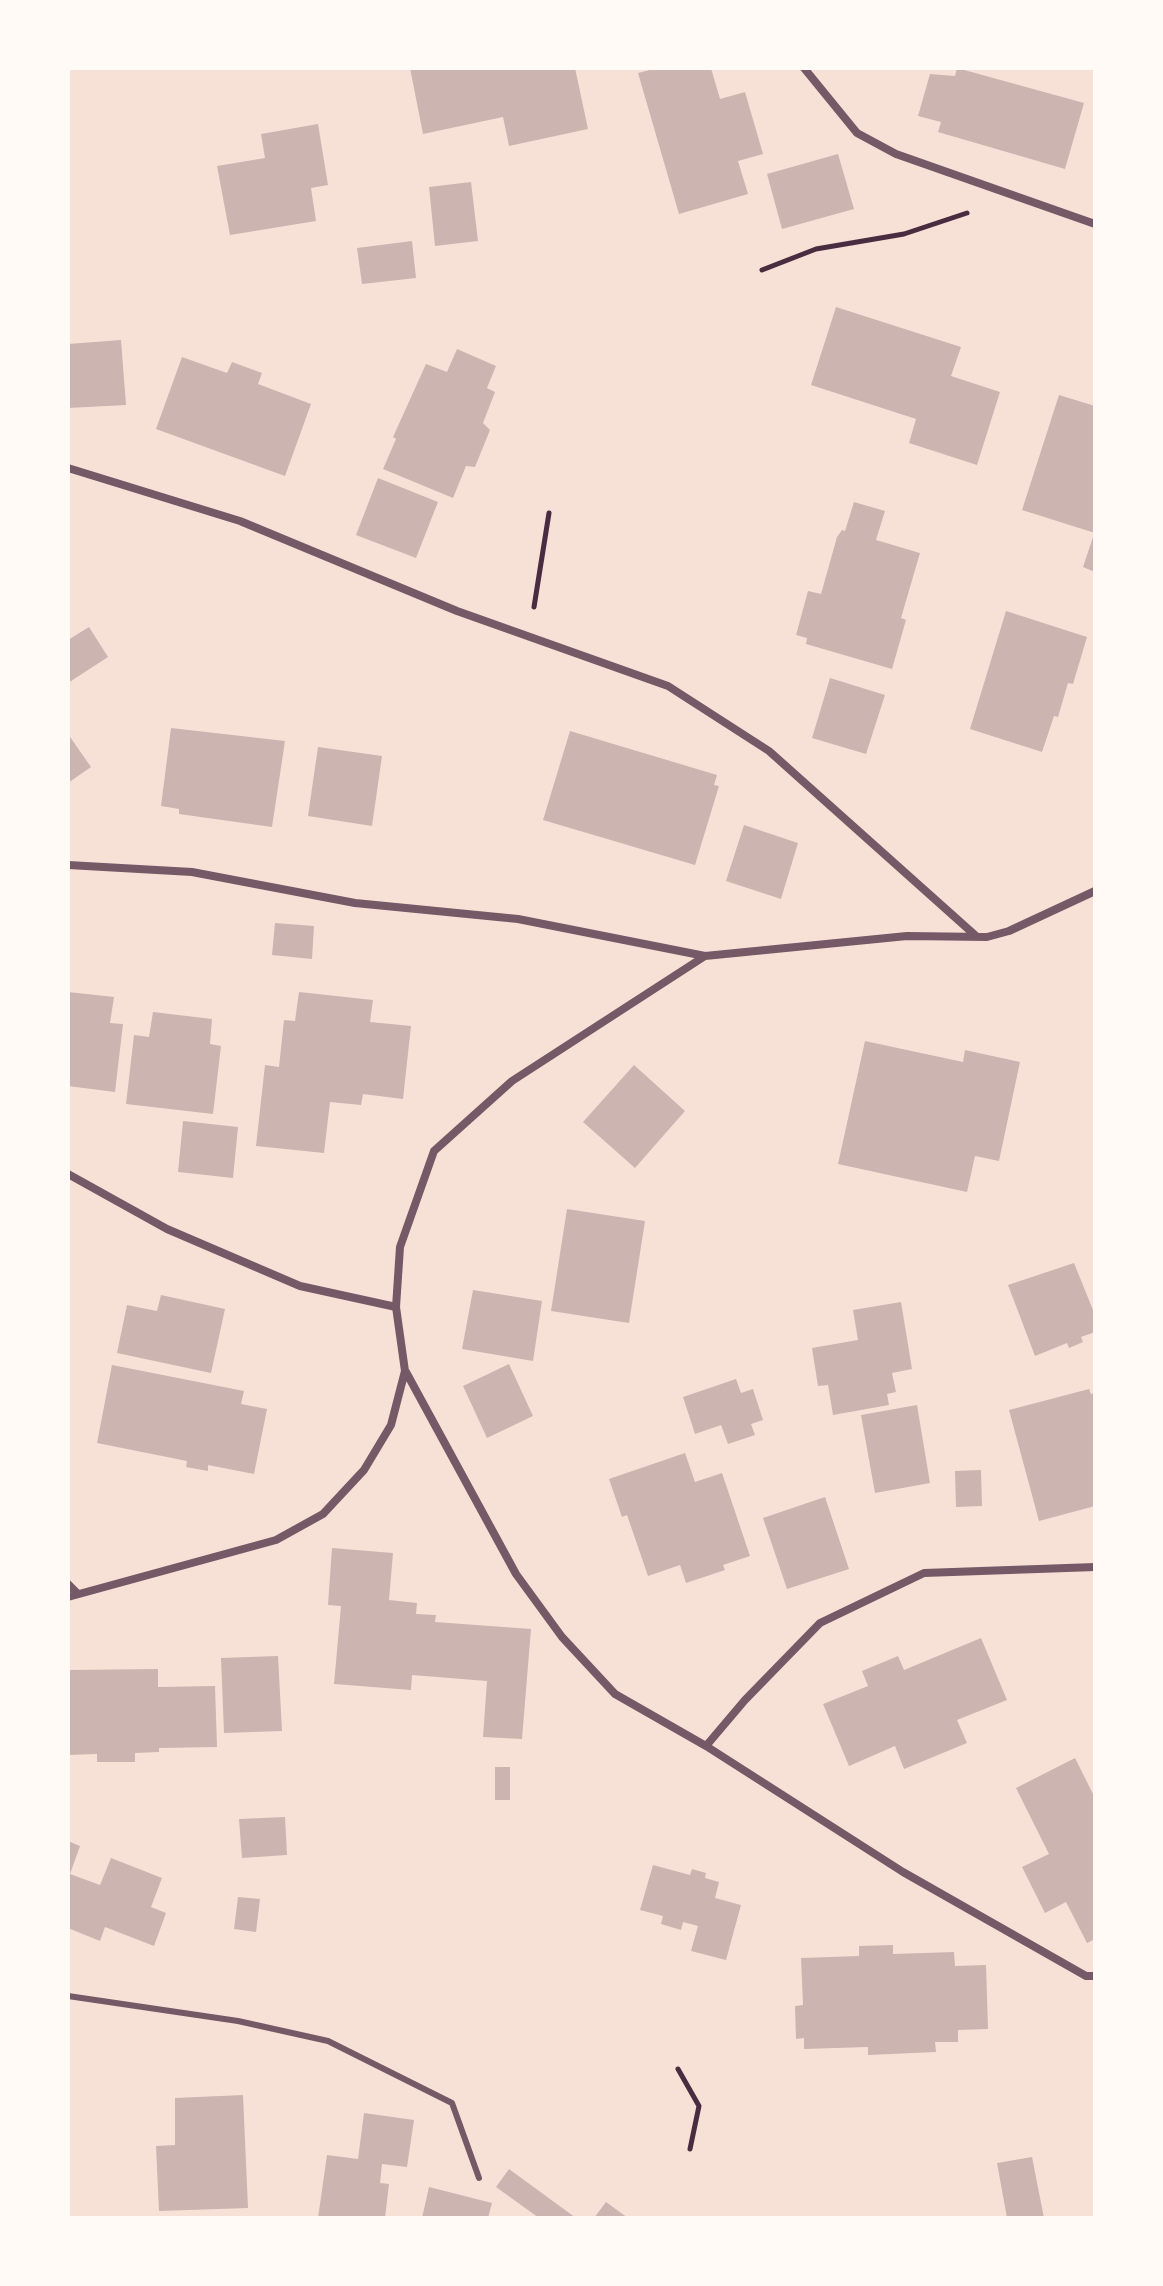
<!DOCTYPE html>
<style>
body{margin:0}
#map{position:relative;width:1163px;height:2286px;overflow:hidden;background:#f7e1d7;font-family:"Zilla Slab",serif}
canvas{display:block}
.frame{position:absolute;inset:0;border:70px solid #fffaf5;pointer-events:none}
</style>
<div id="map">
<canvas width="1163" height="2286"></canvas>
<div class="frame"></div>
</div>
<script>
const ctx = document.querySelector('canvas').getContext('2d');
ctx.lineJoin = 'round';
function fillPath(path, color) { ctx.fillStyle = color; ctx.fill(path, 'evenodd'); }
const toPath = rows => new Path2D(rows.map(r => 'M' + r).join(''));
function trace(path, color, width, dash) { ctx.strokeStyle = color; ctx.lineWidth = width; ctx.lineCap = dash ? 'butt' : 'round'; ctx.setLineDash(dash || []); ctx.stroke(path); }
const building = toPath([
 [410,68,575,68,588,129,509,146,503,117,423,134],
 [657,68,711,68,720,99,745,92,763,154,738,161,748,194,679,214,638,73],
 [957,68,1084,103,1065,169,938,132,941,122,918,116,930,74,955,76],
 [318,124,328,185,311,188,316,221,230,235,217,166,265,158,261,134],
 [838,154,854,209,782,229,767,174],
 [471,182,478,241,435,246,429,187],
 [412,241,416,278,362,284,357,248],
 [836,307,961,347,951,376,1000,392,977,465,909,443,916,419,811,385],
 [121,340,126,405,68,408,68,344],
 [457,349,496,366,487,388,495,392,483,423,490,430,475,467,466,466,453,498,383,469,396,439,393,437,426,364,447,372],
 [182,357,227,373,232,362,262,373,258,384,311,404,285,476,156,429],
 [1059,395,1095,406,1095,533,1022,510],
 [378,478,438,502,416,558,356,535],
 [854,502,885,511,876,540,920,553,901,618,906,620,892,669,806,644,807,638,796,635,808,591,821,594,837,537,842,530,845,531],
 [1094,534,1095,534,1095,572,1083,567],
 [1006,611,1087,637,1073,684,1068,683,1058,717,1054,716,1042,752,970,729],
 [89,627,108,657,68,683,68,640],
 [830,678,885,695,866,754,812,738],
 [171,728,285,741,272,827,179,814,179,809,161,806],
 [570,731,717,775,714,785,719,786,695,865,543,820],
 [68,734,91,767,68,783],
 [318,747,382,756,372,826,308,816],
 [744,825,798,843,781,899,726,881],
 [275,923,314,926,312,959,272,955],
 [68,992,114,997,110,1023,123,1024,115,1092,68,1086],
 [299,992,373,1000,370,1022,411,1026,403,1099,363,1094,361,1105,330,1102,324,1153,256,1146,265,1065,279,1067,284,1020,295,1021],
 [153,1012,212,1019,210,1044,221,1046,213,1114,126,1104,134,1035,149,1037],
 [865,1041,963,1062,965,1050,1020,1062,999,1161,975,1156,967,1192,838,1164],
 [634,1065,685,1111,635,1168,583,1122],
 [183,1121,238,1127,233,1178,178,1172],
 [567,1209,645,1221,629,1323,551,1311],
 [1074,1263,1095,1315,1095,1332,1081,1337,1083,1342,1069,1348,1067,1343,1035,1356,1008,1285],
 [473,1290,542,1301,533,1361,462,1349],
 [161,1295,225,1309,211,1373,117,1353,127,1305,157,1311],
 [901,1302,912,1369,892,1373,896,1392,887,1394,889,1405,833,1415,828,1385,818,1386,812,1348,858,1340,853,1310],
 [509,1364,533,1416,487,1438,463,1386],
 [112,1365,244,1391,241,1404,267,1409,254,1474,208,1465,208,1471,186,1467,187,1461,97,1443],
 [736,1379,741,1393,753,1389,763,1420,751,1424,755,1435,728,1444,721,1425,695,1434,683,1397],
 [1089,1389,1091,1394,1095,1393,1095,1506,1039,1521,1009,1410],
 [917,1405,930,1483,875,1493,861,1415],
 [685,1453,695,1482,722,1473,750,1556,723,1565,725,1570,686,1583,680,1565,648,1576,627,1515,622,1517,609,1479],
 [981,1470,982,1506,956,1507,955,1471],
 [825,1497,849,1569,787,1589,763,1518],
 [332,1548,393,1553,389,1600,417,1603,416,1614,436,1615,435,1622,531,1629,522,1739,483,1737,487,1681,412,1675,411,1690,334,1684,341,1606,328,1605],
 [981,1638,1007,1700,957,1720,967,1743,904,1769,895,1746,849,1766,823,1704,868,1686,862,1671,898,1656,904,1670],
 [278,1656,282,1731,224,1733,221,1658],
 [158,1669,158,1687,215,1686,217,1747,159,1748,159,1752,135,1753,135,1762,97,1762,97,1754,68,1755,68,1670],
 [1075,1758,1095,1798,1095,1939,1087,1943,1066,1902,1045,1913,1022,1867,1049,1854,1016,1788],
 [495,1767,510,1767,510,1800,495,1800],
 [285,1817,287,1855,242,1858,239,1819],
 [68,1841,80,1846,70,1874,100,1885,111,1858,162,1878,151,1907,166,1913,154,1946,105,1927,100,1941,68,1928],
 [653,1865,690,1875,692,1869,706,1873,705,1878,719,1882,715,1898,741,1905,726,1960,691,1951,698,1926,683,1922,681,1930,661,1924,663,1916,640,1910],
 [238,1897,260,1899,256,1932,234,1929],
 [893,1945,893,1954,954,1952,955,1966,986,1965,988,2029,958,2030,958,2042,935,2042,936,2052,868,2055,868,2047,804,2049,804,2038,796,2039,795,2006,803,2005,801,1958,859,1956,859,1946],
 [243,2095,248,2208,159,2211,156,2146,175,2145,175,2098],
 [364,2113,414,2120,407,2167,382,2164,380,2183,389,2184,385,2218,318,2218,327,2155,358,2159],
 [1032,2157,1044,2218,1007,2218,997,2163],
 [509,2169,576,2218,539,2218,496,2187],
 [429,2187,492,2203,488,2218,422,2218],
 [606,2202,628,2218,594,2218]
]);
const path = toPath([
 [762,270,816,249,904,234,967,213],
 [534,607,549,513],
 [678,2069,699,2106,690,2149]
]);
const service = toPath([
 [68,1996,238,2021,328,2041,452,2103,479,2178]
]);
const minor = toPath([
 [804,68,857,133,896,154,1095,224],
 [68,468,240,521,457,611,668,686,769,751,976,936],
 [68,865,192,872,355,903,518,919,705,956],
 [68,1174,167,1229,300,1286,396,1307],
 [406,1372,516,1574,562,1637,615,1694,706,1746,903,1872,1086,1976,1095,1976],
 [68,1584,77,1593],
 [68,1597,276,1540,323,1514,364,1470,391,1425,405,1371,396,1307,400,1247,434,1151,512,1081,705,956,907,936,987,937,1009,931,1095,891],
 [706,1746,745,1700,820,1623,924,1573,1095,1567]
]);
fillPath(building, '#ccb4b1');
trace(path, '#4a2c40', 5);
trace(service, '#755966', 6);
trace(minor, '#755966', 8);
</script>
